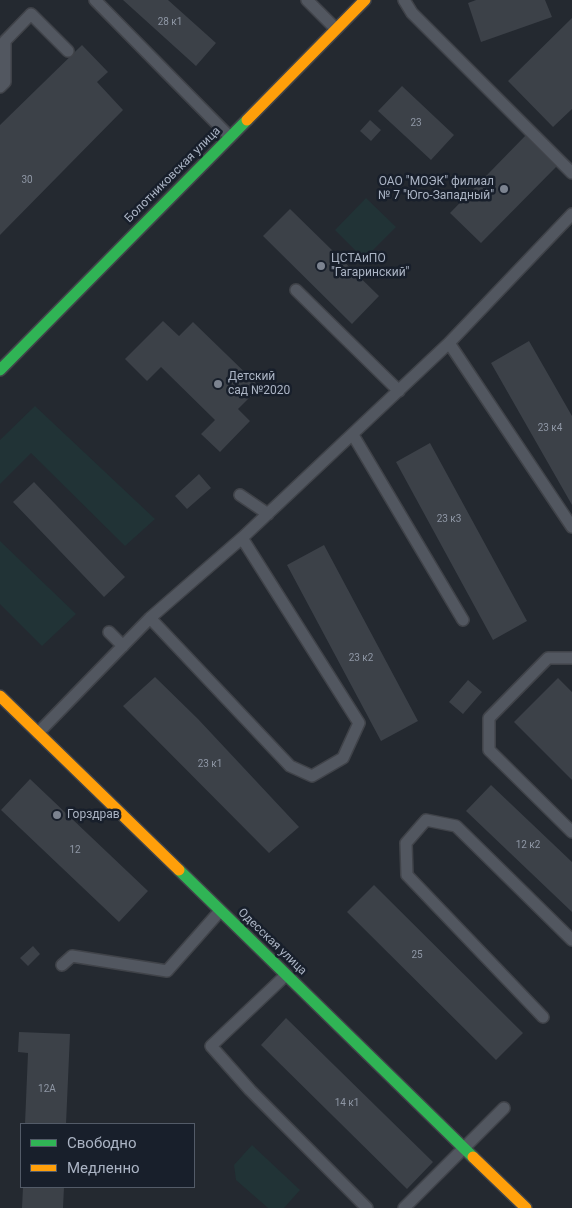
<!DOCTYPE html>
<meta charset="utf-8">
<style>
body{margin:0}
#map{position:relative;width:572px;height:1208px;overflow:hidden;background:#242930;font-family:Roboto,sans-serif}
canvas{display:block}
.legend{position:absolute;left:20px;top:1123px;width:175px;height:65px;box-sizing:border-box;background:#181f2b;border:1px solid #535b68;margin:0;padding:6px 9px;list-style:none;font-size:15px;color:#abb4c4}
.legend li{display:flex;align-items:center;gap:10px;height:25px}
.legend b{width:25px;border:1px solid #535b68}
</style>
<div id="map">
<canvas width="572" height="1208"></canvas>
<ul class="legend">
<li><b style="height:6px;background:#30b455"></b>Свободно</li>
<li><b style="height:6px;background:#ff9f0a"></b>Медленно</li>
</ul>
</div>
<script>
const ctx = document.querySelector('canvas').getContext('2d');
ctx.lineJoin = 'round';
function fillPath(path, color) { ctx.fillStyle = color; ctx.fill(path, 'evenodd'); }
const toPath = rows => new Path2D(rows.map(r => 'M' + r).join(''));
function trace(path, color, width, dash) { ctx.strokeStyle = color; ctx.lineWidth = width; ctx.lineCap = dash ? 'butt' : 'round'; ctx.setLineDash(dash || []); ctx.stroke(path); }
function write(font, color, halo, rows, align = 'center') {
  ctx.font = font + ' Roboto,sans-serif'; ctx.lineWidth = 5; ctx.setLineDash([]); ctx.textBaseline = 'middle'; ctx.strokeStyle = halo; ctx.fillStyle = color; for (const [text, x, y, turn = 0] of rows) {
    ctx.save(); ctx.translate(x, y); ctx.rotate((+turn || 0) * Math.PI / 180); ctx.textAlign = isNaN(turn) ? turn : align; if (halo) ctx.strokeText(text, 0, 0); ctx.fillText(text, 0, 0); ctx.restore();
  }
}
const green = toPath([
 [366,198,396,227,364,259,335,230],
 [35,406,155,519,125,546,31,453,0,484,0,440],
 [0,541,76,614,42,646,0,604],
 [252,1145,300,1190,284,1208,268,1208,236,1180,234,1165]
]);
const building = toPath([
 [123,0,168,0,216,43,196,66],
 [476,0,545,0,552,17,481,42,468,3],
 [572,18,572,109,553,127,508,81],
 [82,45,108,72,97,82,123,110,0,235,0,125],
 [402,86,454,135,431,160,378,111],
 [370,120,381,130,371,141,360,131],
 [526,135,557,166,481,243,450,213],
 [290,209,379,296,352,324,263,236],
 [163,321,179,336,193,322,260,387,238,409,250,421,220,452,201,434,215,420,161,367,147,381,125,359],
 [529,341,572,416,572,505,491,363],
 [430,443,527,621,493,640,396,462],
 [199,474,211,488,187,509,175,496],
 [34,482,125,577,104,597,13,502],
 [324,545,418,721,381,741,287,565],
 [155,677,198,719,299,827,269,853,123,706],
 [558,678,572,692,572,780,514,722],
 [468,680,482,692,463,714,449,702],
 [30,779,148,891,119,922,1,810],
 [491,785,572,862,572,912,466,811],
 [374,885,523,1033,496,1060,347,912],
 [33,946,40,954,28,966,20,958],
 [286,1018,433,1162,407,1189,261,1045],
 [19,1032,70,1034,66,1124,25,1124,28,1053,18,1052],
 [23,1187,64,1187,63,1208,22,1208]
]);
const lane = toPath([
 [95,0,230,137],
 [307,0,336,29],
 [404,0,412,13,572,173],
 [0,87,5,82,5,41,31,14,68,51],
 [296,290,399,391],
 [449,343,572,527],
 [353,435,463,620],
 [240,495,268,514],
 [150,618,290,766,312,776,343,758,359,723,242,538],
 [109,632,123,646],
 [572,658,548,658,489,718,489,750,572,832],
 [38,733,150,618,242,538,449,343,572,214],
 [62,965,72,956,167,971,220,911],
 [286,975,211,1046,250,1090,367,1208],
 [543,1017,407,875,406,843,426,820,456,826,572,940],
 [404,1208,504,1108]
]);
const fast = toPath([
 [0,370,247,120],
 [179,870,473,1157]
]);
const slow = toPath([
 [247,120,365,0],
 [0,696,179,870],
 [473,1157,526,1208]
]);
const markers = [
 [504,189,5,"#7c8390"],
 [321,266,5,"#7c8390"],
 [218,384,5,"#7c8390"],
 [57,815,5,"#7c8390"]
];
const numberNames = [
 ["28 к1",170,22],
 ["23",416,123],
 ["30",27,180],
 ["23 к4",550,428],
 ["23 к3",449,519],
 ["23 к2",361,658],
 ["23 к1",210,764],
 ["12 к2",528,845],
 ["12",75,850],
 ["25",417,955],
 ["12А",47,1089],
 ["14 к1",347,1103]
];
const streetNames = [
 ["Болотниковская улица",173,175,-45],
 ["Одесская улица",272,942,44]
];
const poiNames = [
 ["ОАО \"МОЭК\" филиал",494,182,"right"],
 ["№ 7 \"Юго-Западный\"",494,196,"right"],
 ["ЦСТАиПО",331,259],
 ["\"Гагаринский\"",331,273],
 ["Детский",228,377],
 ["сад №2020",228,391],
 ["Горздрав",67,815]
];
fillPath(green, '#213336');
fillPath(building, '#3c4148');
trace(lane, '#404349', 14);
trace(fast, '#404349', 14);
trace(slow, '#404349', 14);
trace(lane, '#525760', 11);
trace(fast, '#30b455', 11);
trace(slow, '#ff9f0a', 11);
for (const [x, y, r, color] of markers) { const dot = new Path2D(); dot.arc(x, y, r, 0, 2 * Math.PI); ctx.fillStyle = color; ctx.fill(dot); trace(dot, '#181f2b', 2); }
write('10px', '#8f97a5', null, numberNames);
write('12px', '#abb4c4', '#181f2b', streetNames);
write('12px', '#abb4c4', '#181f2b', poiNames, 'left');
</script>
